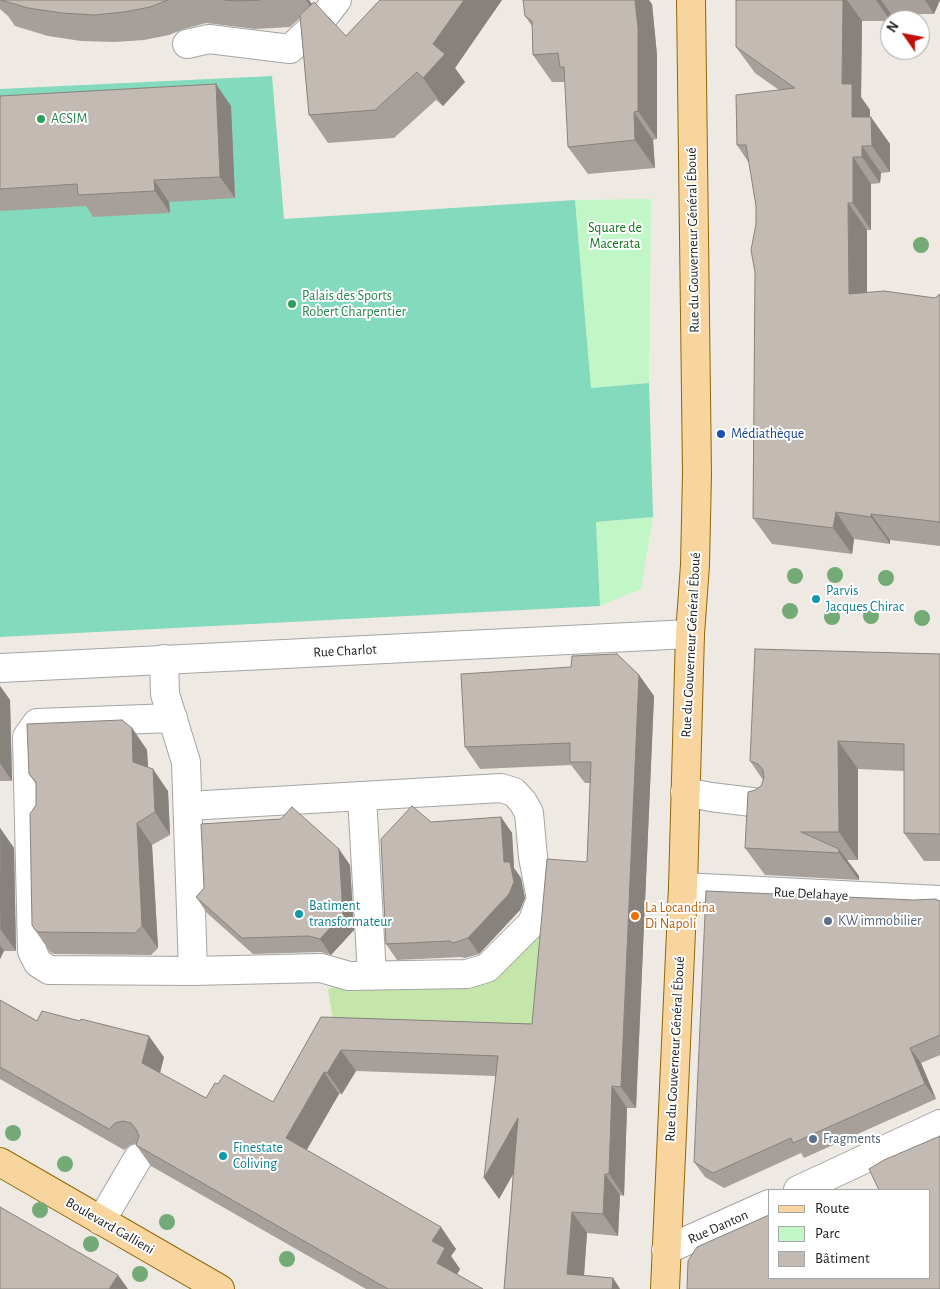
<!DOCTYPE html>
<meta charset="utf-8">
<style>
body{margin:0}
#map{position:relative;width:940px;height:1289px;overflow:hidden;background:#eeeae3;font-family:"Alegreya Sans",sans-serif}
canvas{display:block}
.legend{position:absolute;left:768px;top:1189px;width:162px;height:90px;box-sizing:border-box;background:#fff;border:1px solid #a5a5a5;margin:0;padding:6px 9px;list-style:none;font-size:15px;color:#1d1d1d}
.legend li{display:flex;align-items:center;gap:10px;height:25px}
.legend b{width:25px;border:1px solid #a5a5a5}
.north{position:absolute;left:880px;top:10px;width:50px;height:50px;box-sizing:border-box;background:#fff;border:1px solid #a5a5a5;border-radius:50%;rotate:303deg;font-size:14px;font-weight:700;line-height:20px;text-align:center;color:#1d1d1d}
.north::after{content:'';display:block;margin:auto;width:18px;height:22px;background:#c11008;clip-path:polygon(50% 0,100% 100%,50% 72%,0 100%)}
</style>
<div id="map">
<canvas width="940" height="1289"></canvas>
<ul class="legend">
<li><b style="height:6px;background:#f8d59e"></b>Route</li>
<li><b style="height:14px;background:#c1f7c7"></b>Parc</li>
<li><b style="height:14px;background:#c2bab3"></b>Bâtiment</li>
</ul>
<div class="north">N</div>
</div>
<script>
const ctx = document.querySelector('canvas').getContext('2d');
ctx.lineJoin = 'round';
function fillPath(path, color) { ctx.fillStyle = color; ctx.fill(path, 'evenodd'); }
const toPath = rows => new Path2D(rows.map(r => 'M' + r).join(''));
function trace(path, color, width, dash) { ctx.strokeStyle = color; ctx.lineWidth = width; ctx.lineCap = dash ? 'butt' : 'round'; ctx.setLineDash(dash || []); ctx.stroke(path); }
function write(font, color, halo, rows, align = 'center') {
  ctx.font = font + ' "Alegreya Sans",sans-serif'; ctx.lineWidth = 4; ctx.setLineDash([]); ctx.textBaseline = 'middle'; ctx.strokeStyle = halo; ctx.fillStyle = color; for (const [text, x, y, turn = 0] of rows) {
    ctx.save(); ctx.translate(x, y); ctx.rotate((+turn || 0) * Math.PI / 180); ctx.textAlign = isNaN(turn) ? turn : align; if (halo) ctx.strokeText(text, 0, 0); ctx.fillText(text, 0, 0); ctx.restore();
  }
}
const grass = toPath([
 [544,901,538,1046,336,1039,328,989,344,984,485,982]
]);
const park = toPath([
 [651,199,649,383,591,388,575,200],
 [653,517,641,589,600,606,596,522]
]);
const pitch = toPath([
 [272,76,284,219,575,200,591,388,649,383,653,517,596,522,600,606,0,637,0,89]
]);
const minor = toPath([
 [187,44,209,39,290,49,323,18,337,0],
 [164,659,165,694,186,762,193,971],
 [0,668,690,634],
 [173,718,37,723,27,737,32,951,38,963,49,970,193,971,321,968,349,976,467,974,487,968,532,923,541,899,533,857,529,813,523,802,514,792,501,788,188,806],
 [685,792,711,797,768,804],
 [362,796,372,976],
 [683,887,940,900],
 [798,1190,940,1124],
 [101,1221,138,1158],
 [666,1250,769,1204]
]);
const major = toPath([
 [0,1162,220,1289],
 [665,1289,683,887,690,634,695,565,697,473,691,0]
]);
const trees = [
 [921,245],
 [835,575],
 [795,576],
 [886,578],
 [790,611],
 [871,616],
 [832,617],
 [922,618],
 [13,1133],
 [65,1164],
 [40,1210],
 [167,1222],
 [91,1244],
 [287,1259],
 [140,1274]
];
const wall = toPath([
 [0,0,309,0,312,4,346,36,380,0,502,0,486,23,455,68,465,82,443,106,436,100,394,138,328,143,309,115,300,18,290,27,255,29,206,23,184,29,169,35,144,40,115,42,81,41,48,36,15,26,8,16,0,9],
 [736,0,940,0,934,14,891,14,890,21,862,21,861,97,870,110,870,117,890,144,890,172,881,173,880,183,871,184,871,230,867,230,867,292,935,298,940,294,940,546,890,540,890,544,854,539,852,554,772,544,753,518,756,206,749,163,737,145,779,90,755,73,736,47],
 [652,4,657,55,657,139,653,140,655,168,588,174,568,147,565,82,552,82,533,55,532,26,525,16],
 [0,96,231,106,235,198,169,202,170,213,93,217,86,206,0,211],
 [940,654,940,861,924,861,904,833,904,771,858,769,858,860,847,860,859,876,859,880,765,875,745,848,755,790,761,786,763,780,750,761],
 [639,675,654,696,636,1108,627,1108,624,1196,620,1195,618,1236,587,1233,584,1275,613,1278,620,1289,504,1289,513,1174,499,1199,495,1076,356,1071,342,1094,339,1094,306,1150,456,1249,451,1256,460,1269,457,1274,483,1289,366,1289,151,1166,136,1145,137,1143,130,1145,124,1150,0,1079,0,1000,37,1021,164,1057,160,1073,206,1098,273,1102,321,1017,532,1024,587,862,590,783,585,783,571,765,480,769,465,747],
 [0,686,10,700,12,781,0,781],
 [132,728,147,750,148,768,168,791,170,835,152,845,158,948,151,955,54,954,50,952,35,930,36,805,36,784,29,774],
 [501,817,512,833,514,868,521,878,525,898,520,910,479,954,465,958,461,957,397,960,386,944,431,822],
 [0,828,14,848,16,951,4,951,0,959],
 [350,865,354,930,331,955,321,952,253,954,207,913,196,897],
 [940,901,940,1055,921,1063,936,1099,804,1158,801,1153,724,1188,705,1177,694,1162]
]);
const shadedWall = toPath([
 [306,0,309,0,313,6,311,7],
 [464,0,502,0,486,23,455,68,465,82,443,106,423,78,433,44],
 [635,0,649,0,652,4,657,55,657,139,638,111],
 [843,0,847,0,862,21,861,97,870,110,870,144,852,117,842,84],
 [876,0,881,0,891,14,890,20],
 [925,0,940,0,934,14],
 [216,84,231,106,235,198,220,177],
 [634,112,653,140,655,168,635,140],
 [871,117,890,144,890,172,872,146],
 [862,146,881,173,880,183,862,157],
 [853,157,871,184,871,230,853,203],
 [154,180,169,202,170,213,155,191],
 [848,203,867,230,867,320,849,294],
 [836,512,854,539,852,554,833,528],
 [871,514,890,540,890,544,871,517],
 [639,675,654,696,636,1108,621,1087],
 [0,686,10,700,12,781,0,763],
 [132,728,147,750,149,784,133,762],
 [838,741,858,769,858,860,839,832],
 [153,769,168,791,170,835,155,812],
 [501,817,512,833,514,868,521,878,525,898,520,910,479,954,468,938,504,862],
 [137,823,152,845,158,948,142,926],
 [0,828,14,848,16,951,1,930],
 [339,849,350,865,354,930,331,955,320,939],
 [839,849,859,876,859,880,839,853],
 [0,945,4,951,0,959],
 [149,1036,164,1057,157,1084,142,1063],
 [910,1048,921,1063,936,1099,925,1084],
 [341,1050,356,1071,342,1094,327,1073],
 [324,1072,339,1094,301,1160,286,1138],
 [612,1086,627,1108,624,1196,609,1174],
 [518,1118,533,1139,499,1199,484,1178],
 [605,1174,620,1195,618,1236,603,1214],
 [572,1212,587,1233,583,1289,567,1274],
 [441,1227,456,1249,451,1256,460,1269,452,1284,437,1263,432,1241],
 [118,1275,128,1289,109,1289],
 [613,1278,620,1289,612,1289]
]);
const building = toPath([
 [1,0,168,0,150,7,124,12,95,15,62,13,28,8,1,0],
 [225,0,260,0,236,1,225,0],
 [380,0,464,0,433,44,445,54,423,78,417,72,375,110,309,115,300,15,314,2,346,36,380,0],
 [523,0,635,0,638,28,638,111,634,112,635,140,568,147,564,67,560,67,558,53,533,55,532,21,525,16,523,0],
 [736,0,843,0,842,84,852,84,852,117,871,117,872,146,862,146,862,157,853,157,853,203,848,203,849,294,884,291,935,298,940,294,940,522,871,514,871,517,836,512,833,528,753,518,755,272,751,250,756,224,756,206,746,145,737,145,736,95,795,88,736,47,736,0],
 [216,84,220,177,154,180,155,191,78,195,77,184,0,189,0,96,216,84],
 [755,649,940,654,940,834,904,833,904,744,838,741,839,832,801,832,839,849,839,853,745,848,748,792,755,790,761,786,764,778,763,770,758,764,750,761,755,649],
 [617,654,639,675,621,1087,612,1086,609,1174,605,1174,603,1214,572,1212,567,1274,613,1278,612,1289,504,1289,518,1118,484,1178,498,1056,341,1050,327,1073,324,1072,286,1138,441,1227,432,1241,445,1248,437,1263,483,1289,388,1289,136,1145,139,1136,136,1129,131,1123,123,1121,115,1123,109,1129,0,1067,0,1000,37,1021,42,1011,80,1021,81,1019,149,1036,142,1063,206,1098,215,1083,218,1084,224,1075,273,1102,321,1017,532,1024,547,859,587,862,591,762,570,762,570,743,465,747,461,674,571,667,572,656,617,654],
 [122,720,132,728,133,762,153,769,155,812,137,823,142,926,135,933,38,932,35,930,32,925,30,814,36,805,36,782,29,774,27,724,122,720],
 [412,806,431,822,501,817,504,862,510,862,514,882,509,894,468,938,453,943,450,941,386,944,381,839,412,806],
 [292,807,339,849,343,914,320,939,309,936,242,938,196,897,204,888,201,824,281,819,292,807],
 [0,870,1,930,0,930,0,870],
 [706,891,914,900,935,899,940,901,940,1035,910,1048,925,1084,793,1143,791,1138,713,1173,694,1162,706,891],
 [940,1136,940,1289,687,1289,688,1261,697,1247,769,1215,769,1278,929,1278,929,1190,879,1190,869,1169,884,1160,940,1136],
 [0,1207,118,1275,109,1289,0,1289,0,1207]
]);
const markers = [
 [41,119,5,"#2e9e5b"],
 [292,304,5,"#2e9e5b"],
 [721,434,5,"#1a4fb4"],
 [816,599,5,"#0f9aa8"],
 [299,914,5,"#0f9aa8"],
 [635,916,5,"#e8710a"],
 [828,921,5,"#5c6f8a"],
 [813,1139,5,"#5c6f8a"],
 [223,1156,5,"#0f9aa8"]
];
const leisureNames = [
 ["ACSIM",51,119],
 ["Palais des Sports",302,296],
 ["Robert Charpentier",302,312]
];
const parkNames = [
 ["Square de",615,228],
 ["Macerata",615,244]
];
const streetNames = [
 ["Rue du Gouverneur Général Éboué",693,240,-91],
 ["Rue du Gouverneur Général Éboué",691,645,-87],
 ["Rue Charlot",345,651,-3],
 ["Rue Delahaye",811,894,3],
 ["Rue du Gouverneur Général Éboué",675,1049,-87],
 ["Boulevard Gallieni",110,1226,30],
 ["Rue Danton",718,1227,-24]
];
const transitNames = [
 ["Médiathèque",731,434]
];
const cultureNames = [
 ["Parvis",826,591],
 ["Jacques Chirac",826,607],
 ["Batiment",309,906],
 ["transformateur",309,922],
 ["Finestate",233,1148],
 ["Coliving",233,1164]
];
const foodNames = [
 ["La Locandina",645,908],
 ["Di Napoli",645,924]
];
const serviceNames = [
 ["KW immobilier",838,921],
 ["Fragments",823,1139]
];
fillPath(grass, '#c5e6aa');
fillPath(park, '#c1f7c7');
fillPath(pitch, '#84dabc');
trace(minor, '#a4a4a4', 30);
trace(major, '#8f6806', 30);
trace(minor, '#fff', 28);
trace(major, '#f8d59e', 28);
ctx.fillStyle = '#74aa76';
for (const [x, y] of trees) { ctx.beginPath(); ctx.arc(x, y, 8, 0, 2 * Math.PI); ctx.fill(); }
fillPath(wall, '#a7a09a');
fillPath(shadedWall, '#88827d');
fillPath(building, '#c2bab3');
trace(building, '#88827d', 1);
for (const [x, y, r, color] of markers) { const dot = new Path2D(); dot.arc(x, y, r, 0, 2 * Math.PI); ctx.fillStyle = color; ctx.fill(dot); trace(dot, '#fff', 2); }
write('14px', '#27864d', '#fff', leisureNames, 'left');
write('14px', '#10761d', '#fff', parkNames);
write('14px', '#1d1d1d', '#fff', streetNames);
write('14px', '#164399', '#fff', transitNames, 'left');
write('14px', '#0d838f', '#fff', cultureNames, 'left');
write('14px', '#c56008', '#fff', foodNames, 'left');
write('14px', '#4e5e75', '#fff', serviceNames, 'left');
</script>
